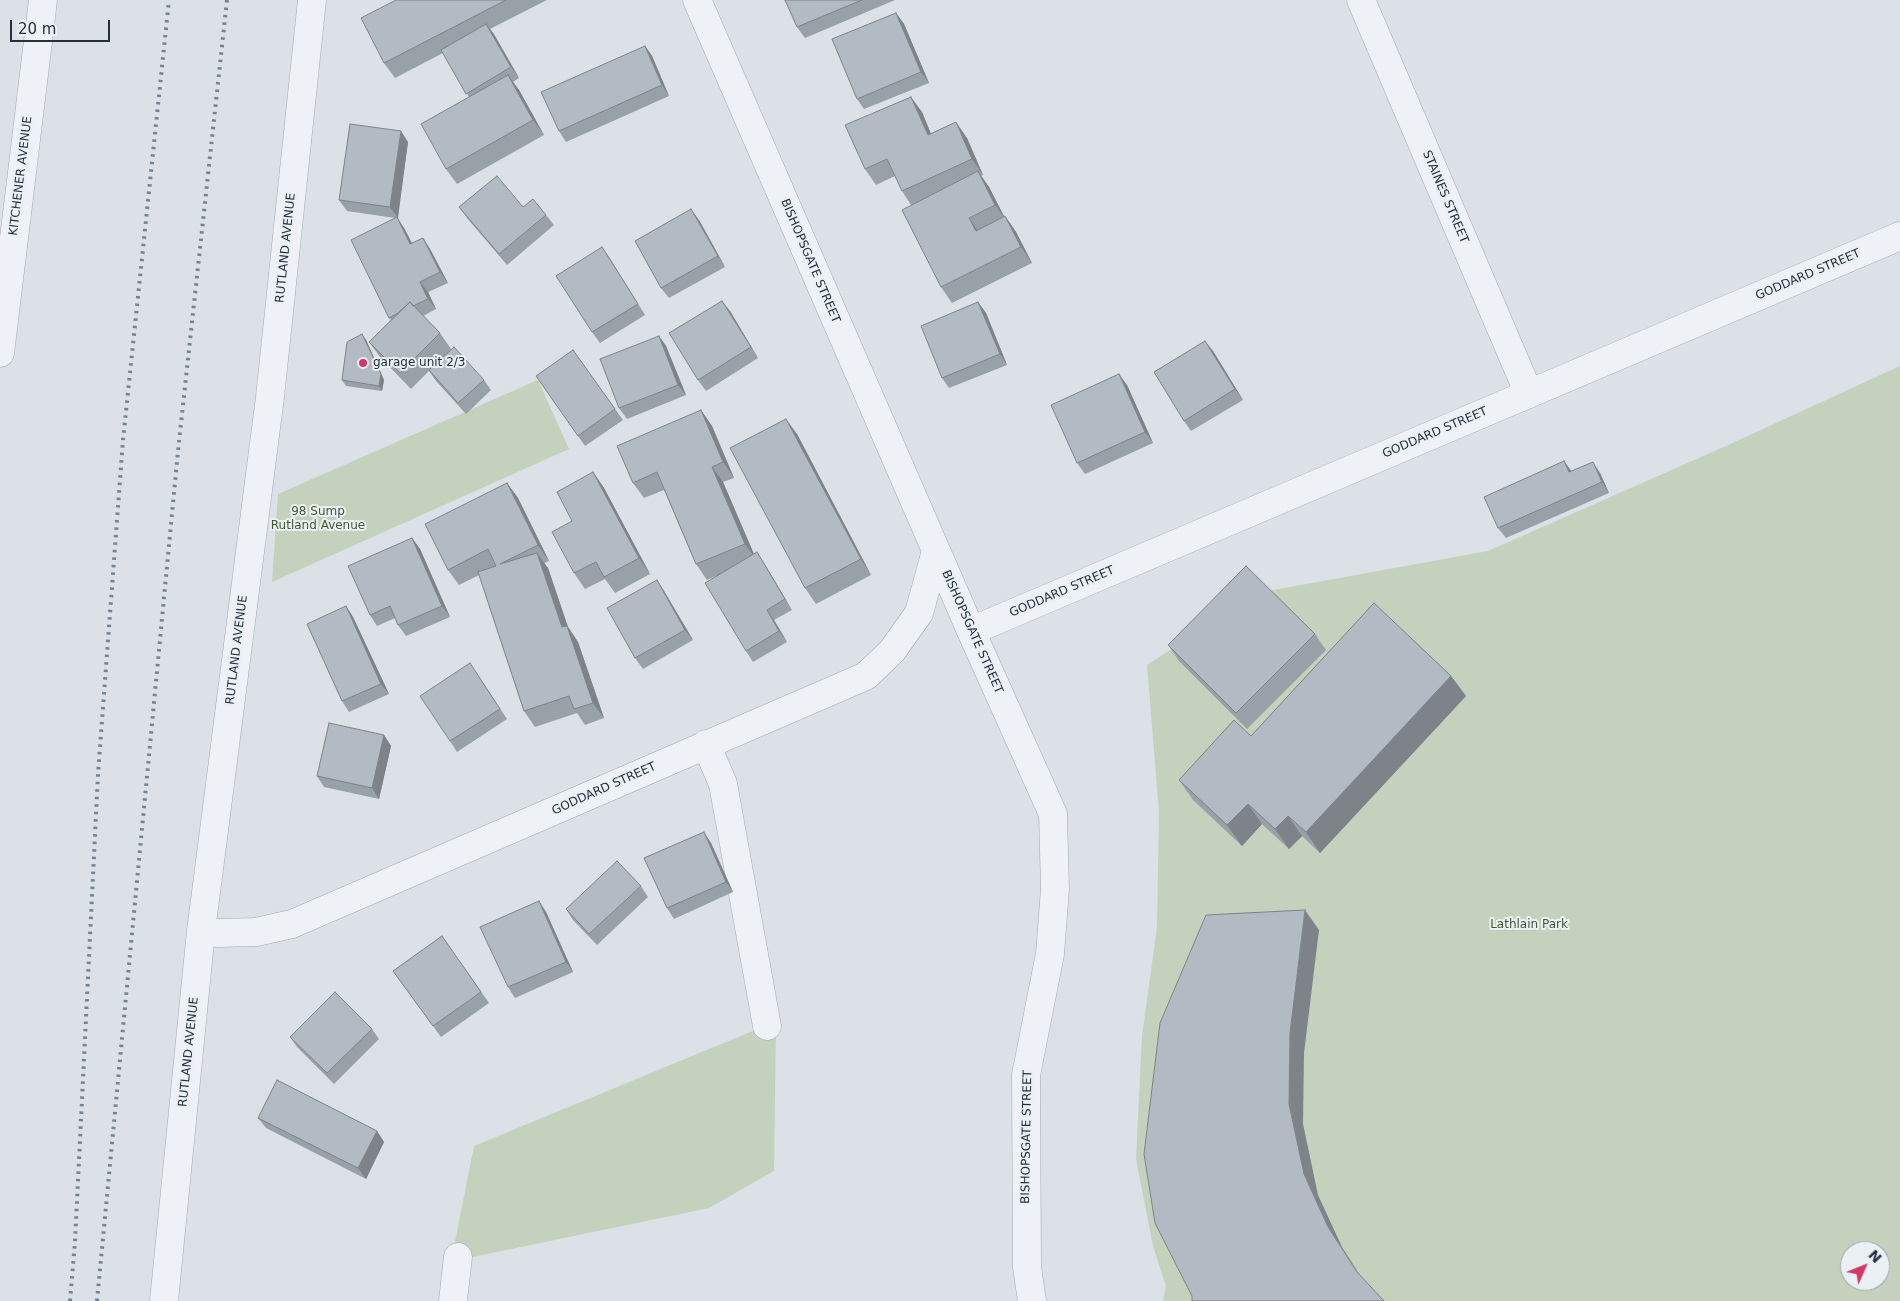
<!DOCTYPE html>
<style>
body{margin:0}
#map{position:relative;width:1900px;height:1301px;overflow:hidden;background:#dbe1e6;font-family:"DejaVu Sans",sans-serif}
canvas{display:block}
.north{position:absolute;left:1840px;top:1241px;width:50px;height:50px;box-sizing:border-box;background:#eaf0f4;border:1px solid #9ba4ab;border-radius:50%;rotate:46deg;font-size:14px;font-weight:700;line-height:20px;text-align:center;color:#24313d}
.north::after{content:'';display:block;margin:auto;width:18px;height:22px;background:#d43768;clip-path:polygon(50% 0,100% 100%,50% 72%,0 100%)}
.scale{position:absolute;left:10px;top:20px;width:100px;height:22px;box-sizing:border-box;border:2px solid #24313d;border-top:0;padding-left:6px;font-size:15px;line-height:18px;white-space:nowrap;color:#24313d;-webkit-text-stroke:4px #eaf0f4;paint-order:stroke}
</style>
<div id="map">
<canvas width="1900" height="1301"></canvas>
<div class="north">N</div>
<div class="scale">20 m</div>
</div>
<script>
const ctx = document.querySelector('canvas').getContext('2d');
ctx.lineJoin = 'round';
function fillPath(path, color) { ctx.fillStyle = color; ctx.fill(path, 'evenodd'); }
const toPath = rows => new Path2D(rows.map(r => 'M' + r).join(''));
function trace(path, color, width, dash) { ctx.strokeStyle = color; ctx.lineWidth = width; ctx.lineCap = dash ? 'butt' : 'round'; ctx.setLineDash(dash || []); ctx.stroke(path); }
function write(font, color, halo, rows, align = 'center') {
  ctx.font = font + ' "DejaVu Sans",sans-serif'; ctx.lineWidth = 4; ctx.setLineDash([]); ctx.textBaseline = 'middle'; ctx.strokeStyle = halo; ctx.fillStyle = color; for (const [text, x, y, turn = 0] of rows) {
    ctx.save(); ctx.translate(x, y); ctx.rotate((+turn || 0) * Math.PI / 180); ctx.textAlign = isNaN(turn) ? turn : align; if (halo) ctx.strokeText(text, 0, 0); ctx.fillText(text, 0, 0); ctx.restore();
  }
}
const green = toPath([
 [1900,366,1900,1301,1163,1301,1166,1286,1153,1246,1136,1159,1142,1036,1157,927,1159,812,1147,665,1257,593,1488,551,1726,446],
 [1850,1251,1880,1251,1880,1281,1850,1281],
 [538,380,569,449,272,582,278,494],
 [776,1025,774,1171,709,1208,463,1259,452,1257,474,1146,760,1028]
]);
const minor = toPath([
 [697,0,971,631,1053,814,1055,889,1050,954,1026,1075,1027,1267,1032,1301],
 [1361,0,1529,394],
 [0,353,43,0],
 [971,631,1900,236],
 [706,744,723,784,767,1026],
 [201,931,219,933,256,932,292,924,866,676,892,651,919,613,936,551],
 [164,1301,201,931,270,397,312,0],
 [453,1301,458,1257]
]);
const rail = toPath([
 [70,1301,75,1242,98,774,123,440,169,0],
 [97,1301,178,451,227,0]
]);
const wall = toPath([
 [396,0,547,0,490,29,519,78,513,82,519,90,544,135,457,184,446,169,469,97,443,53,395,78,384,63],
 [785,0,895,0,805,38,797,27],
 [896,13,904,24,929,83,864,109,857,99],
 [645,46,652,56,669,96,566,142,559,131],
 [922,112,931,134,967,138,983,175,981,176,989,187,1004,217,1005,216,1016,232,1032,263,952,303,941,287,911,205,902,191,895,176,876,185,865,169],
 [408,142,397,218,404,228,412,243,423,238,430,249,448,283,428,292,436,309,423,316,440,333,451,349,484,380,491,390,466,414,436,381,429,371,411,389,380,357,369,342,391,320,389,318,395,218,347,211,339,200],
 [459,207,523,207,546,215,554,225,507,265,467,218],
 [699,220,725,267,669,298,661,288],
 [602,247,645,315,600,343,592,332],
 [978,302,986,313,1007,365,949,388,942,378],
 [730,311,758,358,706,391,698,380],
 [362,334,366,340,384,380,382,391,346,386,342,380],
 [659,336,666,346,686,395,627,419,619,408],
 [573,350,623,420,585,446,536,376],
 [1213,351,1243,400,1191,431,1184,421],
 [1127,385,1153,443,1085,474,1077,463],
 [701,410,712,426,734,478,723,482,754,554,764,563,792,610,774,620,787,642,753,662,746,651,718,575,707,580,696,564,664,490,644,498,633,483],
 [797,434,871,575,816,604,805,588],
 [1564,461,1571,471,1600,473,1609,493,1506,538,1498,528],
 [593,472,604,488,650,574,615,593,605,579,585,589,574,573,572,521],
 [507,483,518,498,549,561,544,563,548,568,568,627,578,642,604,718,585,725,577,713,535,727,524,711,479,575,459,585,448,570],
 [412,538,420,549,450,617,406,636,398,625,395,618,377,626,370,615],
 [657,580,664,591,693,640,643,669,635,658],
 [346,606,353,617,389,694,349,712,342,701],
 [1315,634,1326,650,1247,729,1179,661,1168,645],
 [477,674,507,719,457,752,450,741],
 [1451,676,1466,696,1320,853,1302,836,1289,849,1262,824,1242,846,1193,800,1179,780,1251,736],
 [384,735,391,746,379,799,324,787,317,776],
 [711,843,733,892,674,919,667,908],
 [641,886,648,897,597,945,573,920,566,909],
 [539,901,546,912,573,972,515,998,508,987],
 [442,936,489,1003,441,1037,393,971],
 [372,1029,379,1039,334,1084,297,1047,290,1037],
 [258,1118,377,1131,384,1142,366,1179,266,1128]
]);
const shadedWall = toPath([
 [896,13,904,24,929,83,921,72],
 [486,24,494,34,519,78,511,67],
 [645,46,652,56,669,96,662,85],
 [508,75,519,90,544,135,533,120],
 [911,97,922,112,938,151,928,135],
 [956,122,967,138,983,175,972,159],
 [401,131,408,142,398,218,390,207],
 [978,171,989,187,1006,220,995,205],
 [691,209,699,220,725,267,718,256],
 [1005,216,1016,232,1032,263,1021,247],
 [397,217,404,228,418,255,410,244],
 [969,218,980,234,976,231],
 [423,238,430,249,448,283,440,272],
 [602,247,609,257,645,315,638,304],
 [420,282,428,292,436,309,428,299],
 [722,301,730,311,758,358,751,347],
 [978,302,986,313,1007,365,1000,354],
 [362,334,366,340,384,380,382,391,379,386],
 [659,336,666,346,686,395,678,385],
 [1205,341,1213,351,1243,400,1235,389],
 [1119,374,1127,385,1153,443,1145,432],
 [701,410,712,426,734,478,723,462],
 [786,419,797,434,871,575,861,559],
 [1564,461,1572,472,1569,472],
 [1593,462,1600,473,1609,493,1602,482],
 [712,467,723,482,756,559,745,544],
 [593,472,604,488,650,574,639,558],
 [507,483,518,498,549,561,538,545],
 [412,538,420,549,450,617,442,606],
 [757,552,764,563,792,610,785,599],
 [537,553,548,568,568,627,578,642,604,718,593,703,562,627],
 [657,580,664,591,693,640,685,630],
 [346,606,353,617,389,694,381,684],
 [767,610,774,620,787,642,779,631],
 [1451,676,1466,696,1320,853,1306,832],
 [384,735,391,746,379,799,372,788],
 [1248,804,1262,824,1242,846,1227,825],
 [1288,816,1302,836,1289,849,1275,829],
 [704,832,711,843,733,892,726,882],
 [539,901,546,912,573,972,566,962],
 [1305,910,1319,930,1304,1053,1303,1124,1318,1195,1342,1247,1371,1292,1328,1227,1304,1174,1289,1104,1290,1033],
 [377,1131,384,1142,366,1179,358,1168]
]);
const building = toPath([
 [396,0,506,0,384,63,361,18,396,0],
 [785,0,862,0,797,27,785,0],
 [896,13,921,72,857,99,832,39,896,13],
 [486,24,511,67,466,94,441,50,486,24],
 [645,46,662,85,559,131,541,92,645,46],
 [508,75,533,120,446,169,421,124,508,75],
 [911,97,928,135,956,122,972,159,902,191,887,159,865,169,845,125,911,97],
 [350,124,401,131,390,207,339,200,350,124],
 [978,171,995,205,969,218,976,231,1005,216,1021,247,941,287,902,210,978,171],
 [497,176,523,207,533,199,546,215,499,254,459,207,497,176],
 [691,209,718,256,661,288,635,241,691,209],
 [397,217,410,244,423,238,440,272,420,282,428,299,413,306,410,302,398,313,389,318,351,240,397,217],
 [602,247,638,304,592,332,556,276,602,247],
 [722,301,751,347,698,380,669,333,722,301],
 [410,302,440,333,400,373,369,342,410,302],
 [978,302,1000,354,942,378,921,326,978,302],
 [362,334,381,374,379,386,342,380,347,342,362,334],
 [659,336,678,385,619,408,600,359,659,336],
 [1205,341,1235,389,1184,421,1154,372,1205,341],
 [454,347,484,380,458,403,429,370,454,347],
 [573,350,615,409,578,436,536,376,573,350],
 [1119,374,1145,432,1077,463,1051,405,1119,374],
 [701,410,723,462,712,467,745,544,696,564,657,472,633,483,617,446,701,410],
 [786,419,861,559,805,588,730,448,786,419],
 [1564,461,1569,472,1593,462,1602,482,1498,528,1484,497,1564,461],
 [593,472,639,558,604,577,596,562,574,573,552,532,572,521,557,492,593,472],
 [507,483,538,545,500,564,537,553,562,627,567,626,593,703,574,709,569,696,524,711,478,572,496,566,488,549,448,570,425,524,507,483],
 [412,538,442,606,398,625,390,606,370,615,348,566,412,538],
 [757,552,785,599,767,610,779,631,746,651,705,583,757,552],
 [1246,566,1315,634,1236,713,1168,645,1246,566],
 [657,580,685,630,635,658,607,608,657,580],
 [1374,603,1451,676,1306,832,1288,816,1275,829,1248,804,1227,825,1179,780,1234,720,1251,736,1374,603],
 [346,606,381,684,342,701,307,624,346,606],
 [470,663,500,709,450,741,420,696,470,663],
 [329,723,384,735,372,788,317,776,329,723],
 [704,832,726,882,667,908,644,858,704,832],
 [617,861,641,886,589,934,566,909,617,861],
 [539,901,566,962,508,987,480,927,539,901],
 [1305,910,1290,1033,1289,1104,1304,1174,1328,1227,1357,1272,1384,1301,1192,1301,1192,1296,1155,1223,1144,1154,1160,1023,1206,915,1305,910],
 [442,936,481,992,433,1026,393,971,442,936],
 [335,992,372,1029,327,1073,290,1037,335,992],
 [277,1080,377,1131,358,1168,258,1118,277,1080]
]);
const markers = [
 [363,363,5,"#d43768"]
];
const streetNames = [
 ["KITCHENER AVENUE",21,176,-83],
 ["STAINES STREET",1445,197,67],
 ["RUTLAND AVENUE",286,248,-84],
 ["BISHOPSGATE STREET",810,261,67],
 ["GODDARD STREET",1808,275,-23],
 ["GODDARD STREET",1435,433,-23],
 ["GODDARD STREET",1062,592,-23],
 ["BISHOPSGATE STREET",972,632,66],
 ["RUTLAND AVENUE",237,650,-83],
 ["GODDARD STREET",604,789,-24],
 ["RUTLAND AVENUE",189,1052,-84],
 ["BISHOPSGATE STREET",1027,1137,-89]
];
const poiNames = [
 ["garage unit 2/3",373,363]
];
const parkNames = [
 ["98 Sump",318,512],
 ["Rutland Avenue",318,526],
 ["Lathlain Park",1529,925]
];
fillPath(green, '#c4d1bc');
trace(minor, '#a0a9b0', 29);
trace(minor, '#eef1f5', 28);
trace(rail, '#748391', 4, [2.5, 5]);
fillPath(wall, '#99a1a8');
fillPath(shadedWall, '#7d8388');
fillPath(building, '#b2bbc3');
trace(building, '#7d8388', 1);
for (const [x, y, r, color] of markers) { const dot = new Path2D(); dot.arc(x, y, r, 0, 2 * Math.PI); ctx.fillStyle = color; ctx.fill(dot); trace(dot, '#eaf0f4', 2); }
write('12px', '#24313d', '#eaf0f4', streetNames);
write('12px', '#24313d', '#eaf0f4', poiNames, 'left');
write('12px', '#3f5931', '#eaf0f4', parkNames);
</script>
